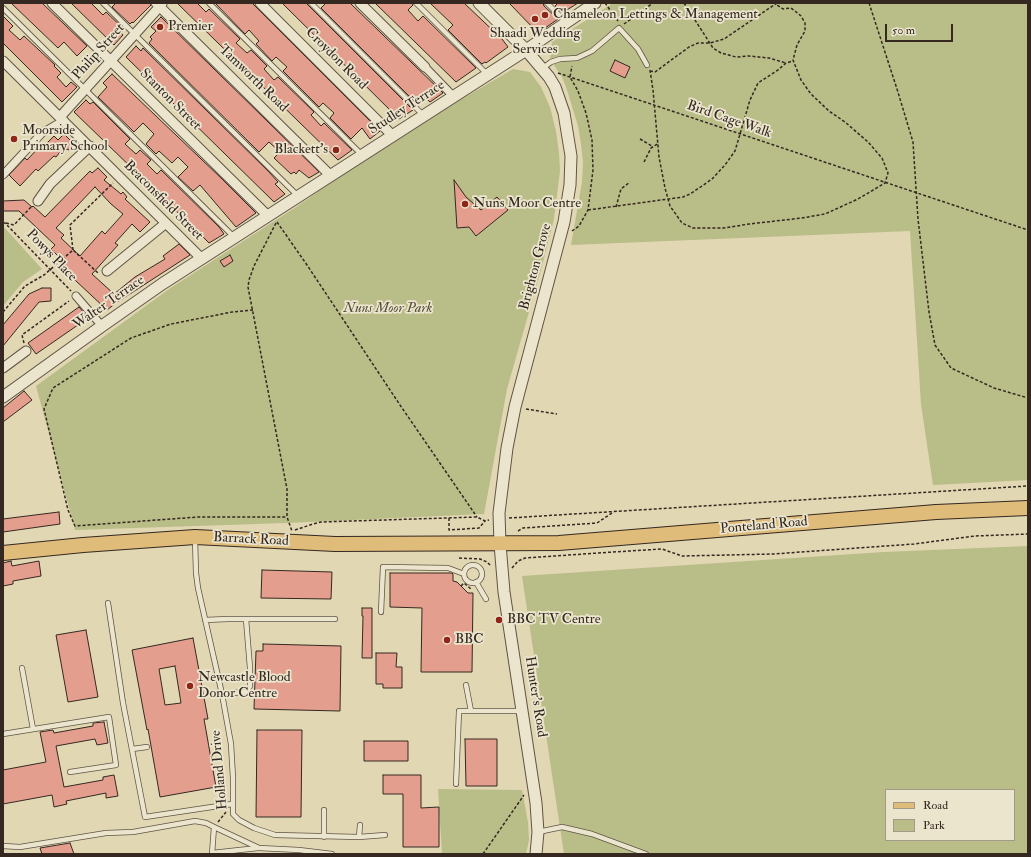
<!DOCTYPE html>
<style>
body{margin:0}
#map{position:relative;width:1031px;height:857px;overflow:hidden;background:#e1d7b3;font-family:"IM FELL Double Pica",serif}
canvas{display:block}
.frame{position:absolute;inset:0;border:4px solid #342821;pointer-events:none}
.legend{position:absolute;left:885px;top:789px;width:130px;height:52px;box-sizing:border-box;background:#ece5ce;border:1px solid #a29989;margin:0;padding:5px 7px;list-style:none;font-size:12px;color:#342821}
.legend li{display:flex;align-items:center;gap:8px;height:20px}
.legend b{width:20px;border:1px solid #a29989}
.scale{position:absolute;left:885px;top:24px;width:68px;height:18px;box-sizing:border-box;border:2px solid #342821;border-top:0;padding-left:5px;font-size:12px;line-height:14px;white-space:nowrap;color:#342821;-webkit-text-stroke:3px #ece5ce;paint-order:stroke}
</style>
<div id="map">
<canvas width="1031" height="857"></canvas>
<div class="frame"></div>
<ul class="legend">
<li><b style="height:5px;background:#e0bc7a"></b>Road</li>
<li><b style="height:11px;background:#b9bd88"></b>Park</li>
</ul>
<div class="scale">50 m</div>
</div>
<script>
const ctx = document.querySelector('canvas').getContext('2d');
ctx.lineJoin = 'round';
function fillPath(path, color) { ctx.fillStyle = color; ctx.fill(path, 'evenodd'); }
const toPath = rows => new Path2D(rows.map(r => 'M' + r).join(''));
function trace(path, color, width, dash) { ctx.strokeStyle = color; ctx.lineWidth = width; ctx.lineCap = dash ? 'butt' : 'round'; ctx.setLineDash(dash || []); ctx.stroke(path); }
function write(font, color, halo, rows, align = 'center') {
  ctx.font = font + ' "IM FELL Double Pica",serif'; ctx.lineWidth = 3.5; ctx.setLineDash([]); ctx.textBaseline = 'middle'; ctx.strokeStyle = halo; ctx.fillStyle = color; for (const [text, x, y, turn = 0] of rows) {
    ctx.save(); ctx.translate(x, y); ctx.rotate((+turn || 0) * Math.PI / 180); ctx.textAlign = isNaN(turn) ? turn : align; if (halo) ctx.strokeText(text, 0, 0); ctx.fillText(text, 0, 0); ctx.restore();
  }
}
const green = toPath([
 [613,3,1028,3,1028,480,933,485,921,404,910,231,571,245,582,182,583,162,581,144,578,126,567,90,562,77,550,59,552,42],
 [513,69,530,72,541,87,550,107,556,131,559,153,560,171,554,219,541,270,507,389,484,514,286,523,75,530,36,386,169,289,296,207,392,140],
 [3,226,42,269,23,282,3,306],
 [1028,546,1028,854,564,854,522,576,884,552],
 [886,790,1014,790,1014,840,886,840],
 [438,789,522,790,528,822,529,840,526,854,442,854]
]);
const building = toPath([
 [11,3,42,3,87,46,77,56,64,42,58,48,11,3],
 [71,3,91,3,103,15,106,12,124,29,121,33,123,35,114,45,71,3],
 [116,3,150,3,151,5,133,23,132,22,130,24,112,7,116,3],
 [177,3,197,3,206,12,209,9,240,39,236,43,247,53,251,50,267,66,264,69,274,80,278,77,314,112,311,115,321,126,324,123,352,150,338,160,177,3],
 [215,3,252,3,380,131,370,139,362,128,351,139,330,118,334,113,323,103,319,107,283,71,287,67,276,57,272,61,256,44,259,41,249,30,245,34,215,3],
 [282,3,306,3,413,110,399,119,282,3],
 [326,3,350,3,443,93,430,102,421,94,414,101,321,8,326,3],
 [375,3,412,3,413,5,408,10,418,21,423,16,476,68,456,82,375,3],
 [430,3,464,3,502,39,508,47,486,63,485,62,482,64,448,30,453,25,430,3],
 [509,3,543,3,544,6,558,19,538,33,509,3],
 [558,3,578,3,562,13,555,6,558,3],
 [3,16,13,26,9,30,20,40,24,36,55,65,54,66,61,73,57,77,66,87,71,82,77,87,62,102,3,43,3,16],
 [161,17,319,172,309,178,299,170,296,174,294,172,291,174,274,158,280,152,269,142,259,152,149,43,152,39,150,37,156,31,151,27,161,17],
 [136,46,141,51,143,48,269,172,278,182,275,184,285,194,274,202,126,57,136,46],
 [615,60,630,67,625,78,610,71,615,60],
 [112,74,221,178,256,213,236,227,200,185,193,191,178,177,188,167,178,157,172,163,159,151,156,154,146,144,154,134,143,123,134,132,98,97,107,87,103,83,112,74],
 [86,100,90,104,93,102,130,139,125,144,136,154,140,150,151,160,147,164,157,174,161,170,219,227,224,234,209,243,201,235,74,112,86,100],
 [64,134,75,145,69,150,67,149,62,154,60,152,56,157,54,156,38,171,36,169,20,186,9,175,25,158,27,160,42,144,44,146,54,136,58,140,64,134],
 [98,168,107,177,104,180,121,194,123,192,127,197,125,199,150,222,140,232,132,224,115,243,118,245,92,274,114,294,135,277,165,259,163,256,179,244,190,255,116,303,107,310,60,266,64,262,51,249,55,245,19,211,3,211,3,201,24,200,32,207,33,206,45,217,90,171,92,173,98,168],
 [95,187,111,204,123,214,105,234,102,231,80,256,61,238,64,235,56,228,95,187],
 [454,180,466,197,481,210,497,197,508,210,476,236,469,227,457,228,454,180],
 [230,255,233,261,224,267,220,261,230,255],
 [42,288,51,288,51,301,39,302,3,346,3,325,29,294,42,288],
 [79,307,88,318,36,354,28,343,79,307],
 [24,391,32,400,3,422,3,408,24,391],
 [59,512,60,524,3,532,3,519,59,512],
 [11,561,12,566,39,561,41,576,13,581,13,584,3,586,3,563,11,561],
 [262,570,332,572,331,599,261,598,262,570],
 [390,573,452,573,453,574,453,581,457,582,468,593,473,593,472,672,421,672,422,608,390,607,390,573],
 [362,608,372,608,372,658,362,658,363,616,362,616,362,608],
 [86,630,98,697,68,702,56,635,86,630],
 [193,638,208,719,204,719,216,787,160,797,148,729,147,730,132,650,193,638],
 [175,666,181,703,165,705,159,669,175,666],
 [263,644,341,646,340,711,254,709,256,651,263,651,263,644],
 [376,653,397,653,396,667,402,667,402,688,383,688,383,684,376,684,376,653],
 [104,722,108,743,97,745,95,739,56,746,64,787,103,780,103,777,114,775,118,796,106,798,106,793,66,801,67,804,54,807,52,795,3,804,3,770,46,762,40,732,53,730,54,733,93,726,93,723,104,722],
 [257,730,302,730,301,817,256,817,257,730],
 [465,739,497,739,497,786,466,786,465,739],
 [364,741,408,741,408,761,364,761,364,741],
 [383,775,421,775,421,808,439,807,439,847,403,847,403,794,383,794,383,775],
 [70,843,74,854,42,854,40,848,70,843]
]);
const path = toPath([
 [605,3,618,21],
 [684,3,713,48,721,53,736,57,749,56,769,58,786,63],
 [869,3,897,89,913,142,918,219,929,312,935,345,951,368,994,388,1028,398],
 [624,24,653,3],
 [650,70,653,90,659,157,665,188,670,206,682,223,693,228,724,228,749,224,802,218,825,214,858,199,885,183,888,173,882,158,868,142,845,122,829,111,811,94,801,80,793,60,797,45,805,31,805,23,801,16,795,11,791,8,783,9,774,3],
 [650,71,655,72,689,47,698,43,710,43,724,39,777,3],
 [558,73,1028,230],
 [640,139,652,146],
 [644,162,651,148,659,143],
 [616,207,621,189,630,182],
 [588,210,683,197,690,194,702,186,712,179,725,165,735,151,750,100,758,83,778,70,786,63,793,61],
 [277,222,307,265,400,405,477,517],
 [3,223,5,223,71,291],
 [6,223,14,225,32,206],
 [276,223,254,266,249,280,248,287,287,489,287,517,292,531],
 [572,231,579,226,588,210,593,170,592,140,586,113,578,91,570,77,572,66],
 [73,250,70,225,113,183],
 [253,310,232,312,171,324,131,338,53,388,44,409,68,510,75,526,198,517,287,517],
 [3,312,25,286,44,275,73,250,98,273],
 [24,343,22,335,69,301],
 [526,409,557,414],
 [449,518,449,530,479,528,485,521],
 [509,518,1028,486],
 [295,530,313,524,321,522,477,517,485,521,489,520],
 [518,531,523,528,597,523,612,513],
 [459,558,480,559,487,562,491,566],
 [512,568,518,561,525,558,613,552,662,549,682,556,773,554,914,544,975,536,1028,534],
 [461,586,464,583,471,589],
 [218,822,226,812],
 [483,854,524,795]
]);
const service = toPath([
 [103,3,298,196],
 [209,3,362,155],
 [311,3,423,115],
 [416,3,487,74],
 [547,3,566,22],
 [3,8,235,238],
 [543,68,551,62,560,59,577,58,592,51,619,28,638,49,647,65],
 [195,539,196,573,198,588,222,694,231,744,233,778,233,814,239,820,254,828,275,835,359,837,385,835],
 '464 574a9 9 0 1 1 18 0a9 9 0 1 1-18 0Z',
 [476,582,486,599],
 [108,603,123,703,145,817,232,804],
 [381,612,383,567,448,568,464,574],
 [205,620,228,619,335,619],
 [22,668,33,729],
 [466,685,471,711],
 [222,694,244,692,247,691,250,686,250,668,246,619],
 [3,734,109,717,116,765,70,772],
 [132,749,147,747],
 [456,784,459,711,521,711],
 [538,832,562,827,592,834,646,854],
 [324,837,324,810],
 [359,837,360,825],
 [3,846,20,847,106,833,133,832,195,821,206,823,214,827],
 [212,853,258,848],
 [212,854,214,827,259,848,299,850,332,854]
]);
const pedestrian = toPath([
 [425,67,453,96],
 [3,175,42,133,64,120],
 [76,296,102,326]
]);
const minor = toPath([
 [52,3,268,216],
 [156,3,331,176],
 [260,3,392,135],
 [360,3,425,67],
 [3,61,202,259],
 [60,117,162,4],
 [38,201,50,184,90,146],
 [107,271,166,223],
 [3,368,26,351]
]);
const tertiary = toPath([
 [479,3,526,50,549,77,555,87,564,113,571,156,570,185,564,222,515,407,507,448,499,513,500,544,504,592,536,803,538,832,536,854],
 [3,397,102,326,162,284,526,50,595,3]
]);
const primary = toPath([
 [3,553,83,545,195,537,335,544,559,543,936,512,1028,508]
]);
const markers = [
 [545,15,4,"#8f2418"],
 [535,19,4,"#8f2418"],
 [160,27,4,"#8f2418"],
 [14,139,4,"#8f2418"],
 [336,150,4,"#8f2418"],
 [465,204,4,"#8f2418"],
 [499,620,4,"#8f2418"],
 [447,640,4,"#8f2418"],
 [190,686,4,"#8f2418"]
];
const poiNames = [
 ["Chameleon Lettings & Management",553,15],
 ["Premier",168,27],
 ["Shaadi Wedding",535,34,"center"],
 ["Services",535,50,"center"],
 ["Moorside",22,131],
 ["Primary School",22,147],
 ["Blackett's",328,150,"right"],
 ["Nuns Moor Centre",473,204],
 ["BBC TV Centre",507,620],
 ["BBC",455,640],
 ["Newcastle Blood",198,678],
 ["Donor Centre",198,694]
];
const streetNames = [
 ["Philip Street",99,52,-48],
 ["Croydon Road",336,59,45],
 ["Tamworth Road",253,79,44],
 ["Stanton Street",170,100,45],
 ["Studley Terrace",407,108,-33],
 ["Bird Cage Walk",729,120,19],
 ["Beaconsfield Street",163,201,45],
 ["Powys Place",51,256,46],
 ["Brighton Grove",536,267,-75],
 ["Walter Terrace",109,303,-35],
 ["Ponteland Road",764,526,-5],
 ["Barrack Road",251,540,3],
 ["Hunter's Road",535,697,81],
 ["Holland Drive",220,770,-95]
];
const parkNames = [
 ["Nuns Moor Park",388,309]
];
fillPath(green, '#b9bd88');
fillPath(building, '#e49e8d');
trace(building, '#342821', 1);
trace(service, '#5f5446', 6);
trace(pedestrian, '#5f5446', 9);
trace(minor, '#5f5446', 11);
trace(tertiary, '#5f5446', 13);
trace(primary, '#342821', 16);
trace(path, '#342821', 1.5, [3, 2]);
trace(service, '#ece5ce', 4.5);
trace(pedestrian, '#ece5ce', 7);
trace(minor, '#ece5ce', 9);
trace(tertiary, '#ece5ce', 11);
trace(primary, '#e0bc7a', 14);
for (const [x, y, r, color] of markers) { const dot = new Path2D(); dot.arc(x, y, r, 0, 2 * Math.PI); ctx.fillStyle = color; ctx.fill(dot); trace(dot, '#ece5ce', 1.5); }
write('14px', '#342821', '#ece5ce', poiNames, 'left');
write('14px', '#342821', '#ece5ce', streetNames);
write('italic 14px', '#554d3b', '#ece5ce', parkNames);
</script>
